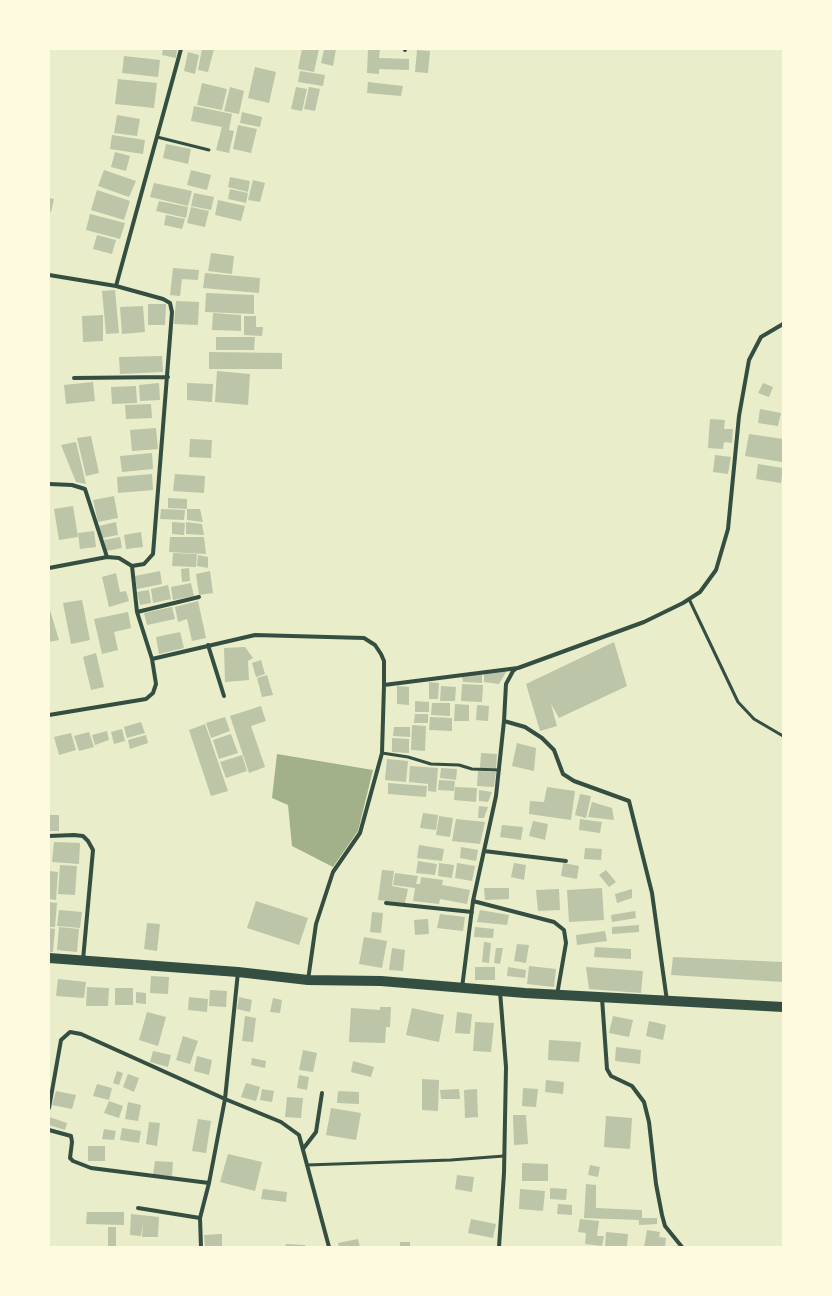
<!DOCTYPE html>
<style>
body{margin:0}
#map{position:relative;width:832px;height:1296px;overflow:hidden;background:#e9edc9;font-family:Lato,sans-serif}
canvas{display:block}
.frame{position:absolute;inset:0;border:50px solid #fefae0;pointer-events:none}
</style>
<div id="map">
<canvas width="832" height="1296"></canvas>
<div class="frame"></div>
</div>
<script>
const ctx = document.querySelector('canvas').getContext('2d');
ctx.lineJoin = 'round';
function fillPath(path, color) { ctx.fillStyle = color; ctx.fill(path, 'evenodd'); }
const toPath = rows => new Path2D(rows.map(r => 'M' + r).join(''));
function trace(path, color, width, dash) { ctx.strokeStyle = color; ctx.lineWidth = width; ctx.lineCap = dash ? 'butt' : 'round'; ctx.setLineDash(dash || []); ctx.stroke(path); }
const water = toPath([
 [277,754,373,770,358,831,333,867,292,846,288,805,272,798]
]);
const building = toPath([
 [163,49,177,49,176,58,162,55],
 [202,49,214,49,208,72,198,70],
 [302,49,319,49,314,72,298,69],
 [324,49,336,49,333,66,321,63],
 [368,49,380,49,379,58,409,59,409,70,379,69,379,74,367,73],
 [417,50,430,51,428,73,415,72],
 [188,52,199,55,195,74,184,71],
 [124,56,160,60,158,77,122,73],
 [255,67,276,72,269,103,248,98],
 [300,71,325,75,323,86,298,82],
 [118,79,157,83,154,108,115,104],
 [368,82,403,86,401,96,367,93],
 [202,83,227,89,222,110,197,105],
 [230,87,244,91,239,114,224,111],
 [296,87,307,89,302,111,291,109],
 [309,87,320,89,315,111,304,109],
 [194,106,232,114,229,130,234,131,229,153,216,150,222,127,191,121],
 [242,112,262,117,260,127,240,123],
 [117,115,140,119,137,136,114,133],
 [238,125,257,129,251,153,233,149],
 [112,135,145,140,143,154,110,149],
 [166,144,191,149,188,164,163,158],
 [115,152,130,156,126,171,111,167],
 [104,170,136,181,129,197,98,186],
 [191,170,211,175,207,190,187,185],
 [230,177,250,181,248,192,228,187],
 [253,180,265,183,260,202,248,200],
 [154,183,192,191,188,206,150,197],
 [230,189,248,193,246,203,228,199],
 [97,190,130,201,124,220,91,210],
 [194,193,214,197,211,210,191,206],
 [49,198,54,199,51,212,49,211],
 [218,200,245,206,241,221,215,215],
 [159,201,188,207,186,218,156,211],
 [191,207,209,211,205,227,187,223],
 [90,214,125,223,120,239,86,230],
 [166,215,185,219,182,229,164,225],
 [97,235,116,240,112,254,93,249],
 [211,253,234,256,232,274,208,271],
 [173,268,199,270,198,280,182,279,180,296,170,295],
 [205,273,260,278,259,293,203,288],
 [115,290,119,333,106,334,102,291],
 [206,293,254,295,254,314,205,312],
 [176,301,199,302,198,325,174,324],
 [148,304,166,304,165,325,148,325],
 [143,306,145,332,122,334,120,307],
 [213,313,241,315,241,331,212,330],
 [103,315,103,341,83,342,82,316],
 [244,316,256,316,256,327,263,327,262,336,244,335],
 [216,337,255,337,254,350,216,350],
 [209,352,282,353,282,369,209,369],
 [162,356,163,372,120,374,119,357],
 [217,371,250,374,248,405,215,402],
 [93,382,95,401,66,404,64,385],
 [159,383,160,400,140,401,139,385],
 [187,383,213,384,212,402,187,400],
 [763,383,773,387,769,397,758,393],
 [136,386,137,403,112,404,111,387],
 [151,404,152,418,126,419,125,405],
 [760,409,781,413,778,426,758,423],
 [710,419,725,420,724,429,733,429,732,443,724,442,723,449,708,448],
 [156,428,158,449,132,451,130,430],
 [749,434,783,439,782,462,745,456],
 [91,436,99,473,86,476,77,438],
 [190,439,212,440,211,458,189,457],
 [76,442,86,484,76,482,61,445],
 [152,453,153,469,122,472,120,456],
 [715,455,731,457,728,474,713,472],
 [758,464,783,468,781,483,756,479],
 [152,474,153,490,118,493,117,477],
 [175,474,205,476,204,493,173,491],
 [114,496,118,518,98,522,93,500],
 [168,498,187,499,187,509,168,508],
 [73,506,78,537,59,540,54,509],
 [161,509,185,510,184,520,160,519],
 [187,509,200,509,203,522,187,520],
 [116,522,118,535,102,538,99,526],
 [172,522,185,523,184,535,172,534],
 [186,522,202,524,204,535,186,534],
 [94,531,96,547,80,549,78,533],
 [141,532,143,547,126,549,124,535],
 [120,537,122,548,106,551,104,540],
 [170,537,204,537,206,554,169,552],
 [173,553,197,554,196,567,172,566],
 [198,555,208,557,208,568,197,566],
 [189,568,190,581,182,582,181,569],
 [160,571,162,584,137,589,135,576],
 [210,571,213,593,199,595,196,574],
 [116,573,120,592,126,591,129,601,109,607,102,577],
 [191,583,194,596,173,600,171,587],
 [168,585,171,599,153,603,151,589],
 [149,590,151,603,140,605,137,592],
 [82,600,90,640,71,644,63,603],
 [198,601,206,638,192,641,187,619,178,622,175,607],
 [49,607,59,640,49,642],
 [172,607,175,619,147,625,144,613],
 [128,612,131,628,114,632,118,650,102,654,94,619],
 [180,632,184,648,159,654,156,637],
 [614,642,627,686,559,718,551,704,557,726,540,731,526,684],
 [245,647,253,658,248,661,249,680,225,682,224,648],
 [96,653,104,687,91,690,83,657],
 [261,660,265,674,256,677,252,663],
 [508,669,499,684,484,682,484,673],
 [482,673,482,683,463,682,462,677],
 [267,675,273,695,262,697,257,678],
 [429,682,439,683,438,699,429,699],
 [462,684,483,685,482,702,461,701],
 [397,686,409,687,409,705,397,704],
 [441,686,456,687,455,701,440,701],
 [415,701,429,702,429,712,415,712],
 [432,703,450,703,450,716,431,715],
 [455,704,469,705,469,721,454,721],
 [477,705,489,706,488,721,476,720],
 [261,706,266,721,251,726,265,767,249,773,230,716],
 [415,714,428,714,428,723,414,723],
 [225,717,230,731,211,738,206,723],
 [430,717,452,718,452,731,429,730],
 [141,722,145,733,127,738,124,727],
 [205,724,228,791,211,796,189,730],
 [412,725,426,726,425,751,411,750],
 [394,727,410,727,410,737,393,736],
 [122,729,125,741,114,744,111,732],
 [107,731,109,740,95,745,92,735],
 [89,732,94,747,79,751,74,736],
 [71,733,76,750,59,755,54,737],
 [231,734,238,753,219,759,213,740],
 [146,735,148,743,130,749,128,740],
 [392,738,409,739,409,753,392,752],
 [517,743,536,748,534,771,512,766],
 [481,753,497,754,496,769,480,768],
 [242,755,247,771,226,778,220,762],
 [387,759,408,761,406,782,385,780],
 [410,766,438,768,436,792,428,791,428,784,409,782],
 [441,768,457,769,456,780,440,778],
 [478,771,496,772,494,787,477,786],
 [439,780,455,781,454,791,438,790],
 [388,783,427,786,426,797,388,794],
 [455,787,477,788,476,802,454,800],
 [547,787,575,791,571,820,529,814,530,801,544,802],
 [479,790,492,792,488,802,479,801],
 [580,794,591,796,586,818,575,815],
 [592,802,612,808,614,820,588,817],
 [479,806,488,807,484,818,478,818],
 [423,813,438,815,436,830,420,828],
 [49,815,59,815,59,831,49,831],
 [439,816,453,818,450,837,436,835],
 [456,819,485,822,480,844,452,841],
 [580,819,602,822,600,833,579,830],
 [533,821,548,824,545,840,529,836],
 [502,825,523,827,521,840,500,837],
 [54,842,80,843,79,864,52,862],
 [419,845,444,849,442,861,417,858],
 [461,847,478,850,476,861,460,858],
 [585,848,602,849,601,860,584,859],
 [418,861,437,864,435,875,416,873],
 [439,863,454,865,452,878,438,876],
 [457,863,475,866,472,881,455,878],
 [514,863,526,865,524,880,511,877],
 [563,863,579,866,577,879,561,876],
 [60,865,77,866,75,895,58,894],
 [382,870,394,871,392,886,408,889,405,903,378,900],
 [606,870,616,882,609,887,599,875],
 [49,871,58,872,56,900,49,899],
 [395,873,418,876,416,884,420,884,421,877,443,880,442,885,470,890,467,904,440,899,439,904,413,901,415,888,393,885],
 [484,888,509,888,509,899,485,900],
 [602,888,604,920,569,922,567,890],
 [559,889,560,910,538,911,536,890],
 [632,889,632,898,617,903,615,894],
 [256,901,308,918,299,945,247,928],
 [49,902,57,903,55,927,49,927],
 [59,910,82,912,80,928,57,926],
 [480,910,509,915,507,925,477,922],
 [635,911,636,918,612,922,611,915],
 [372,912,383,913,381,933,370,932],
 [440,914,465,917,463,931,437,928],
 [428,919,429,934,415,935,414,920],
 [147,923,160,924,157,951,144,949],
 [639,925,639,932,612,934,612,927],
 [59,927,79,929,77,952,57,950],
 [475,927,494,929,493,938,474,937],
 [49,928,55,929,53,952,49,952],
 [605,931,607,941,577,945,576,935],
 [364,937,387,941,382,968,359,964],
 [484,942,491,943,489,963,482,962],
 [517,944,529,945,526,963,514,961],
 [595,947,631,949,631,959,594,957],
 [392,948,405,950,403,971,389,970],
 [496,948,503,948,500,964,494,963],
 [673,957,783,962,783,982,671,975],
 [529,966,556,969,554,987,527,984],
 [475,967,495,967,495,980,475,980],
 [508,967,526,970,525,978,507,976],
 [586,967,643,971,641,993,589,989],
 [151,976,169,977,168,994,150,993],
 [58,979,86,982,84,998,56,996],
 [87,987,109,988,108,1006,86,1006],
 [115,988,133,988,133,1005,115,1005],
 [210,990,227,991,226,1007,209,1006],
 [136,992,146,993,146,1004,136,1003],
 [189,997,208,999,207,1012,188,1010],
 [239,997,252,1000,250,1012,237,1009],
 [273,998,282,1000,280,1013,270,1012],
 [380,1007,391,1007,390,1027,386,1027,385,1043,349,1042,351,1008,380,1010],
 [412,1008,444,1015,439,1042,406,1035],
 [147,1012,166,1017,158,1046,139,1040],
 [457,1012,472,1014,470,1034,455,1033],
 [245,1016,256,1018,253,1042,242,1041],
 [613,1016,633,1020,629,1037,609,1033],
 [649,1021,666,1025,663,1040,646,1036],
 [475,1022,494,1023,491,1052,473,1051],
 [183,1036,198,1041,190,1064,176,1060],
 [549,1040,581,1042,579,1062,548,1060],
 [616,1047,641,1050,640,1064,615,1061],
 [303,1050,317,1053,313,1072,299,1070],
 [153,1051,171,1055,168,1067,150,1062],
 [197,1056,212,1060,209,1075,194,1071],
 [252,1058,266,1061,265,1068,251,1065],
 [353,1061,374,1067,371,1077,351,1072],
 [117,1071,123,1073,119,1085,113,1083],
 [128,1074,139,1078,134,1092,123,1087],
 [299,1075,309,1077,307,1090,297,1088],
 [422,1079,439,1080,438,1111,422,1110],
 [546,1080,564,1082,563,1094,545,1092],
 [246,1083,260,1087,256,1101,241,1097],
 [97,1084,112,1088,109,1100,93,1096],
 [523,1088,538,1089,536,1107,522,1106],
 [262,1089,274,1091,272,1102,260,1100],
 [459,1089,460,1099,441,1099,440,1090],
 [477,1089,478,1117,465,1118,464,1090],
 [56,1091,76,1095,72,1109,52,1105],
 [338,1091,359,1092,359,1104,337,1103],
 [287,1097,303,1098,301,1118,285,1117],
 [109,1101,123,1106,119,1118,104,1113],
 [128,1102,141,1105,138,1121,125,1119],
 [331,1108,361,1113,356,1140,326,1135],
 [513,1115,526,1115,528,1144,514,1145],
 [606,1116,632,1118,630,1149,604,1147],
 [49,1117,67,1123,65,1130,49,1125],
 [198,1119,211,1121,206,1153,192,1151],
 [149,1122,160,1123,157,1146,146,1144],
 [122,1128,141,1131,139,1143,120,1140],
 [104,1129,116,1131,114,1140,102,1139],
 [88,1146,105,1146,105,1161,88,1161],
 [228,1154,262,1162,255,1191,220,1182],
 [155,1161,173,1162,172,1176,153,1175],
 [522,1163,548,1164,548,1181,522,1181],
 [590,1165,600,1167,598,1177,588,1175],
 [457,1175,474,1177,472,1192,455,1189],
 [586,1184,596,1185,596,1208,642,1210,642,1218,657,1218,657,1224,639,1225,639,1220,584,1218],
 [550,1188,567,1189,566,1200,550,1199],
 [263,1189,287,1192,286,1202,261,1199],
 [520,1189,545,1191,543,1211,519,1209],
 [558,1204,572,1205,572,1215,557,1214],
 [87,1212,124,1212,124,1225,86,1224],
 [131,1214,159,1217,158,1237,142,1237,143,1222,141,1236,130,1235],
 [471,1219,496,1224,493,1238,468,1233],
 [580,1219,599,1221,597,1236,604,1236,602,1246,585,1244,586,1233,578,1232],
 [108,1227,116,1227,116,1247,108,1247],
 [647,1230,660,1232,659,1237,666,1238,665,1247,644,1247],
 [606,1232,628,1234,627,1247,605,1247],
 [222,1234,222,1247,205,1247,204,1235],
 [358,1239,360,1247,339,1247,338,1243],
 [400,1242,410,1242,410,1247,400,1247],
 [286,1244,305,1245,305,1247,285,1247]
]);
const service = toPath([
 [157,137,209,150],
 [689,599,738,702,754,719,783,736],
 [382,753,408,757,431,764,459,765,472,769,499,770],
 [307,1165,451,1160,504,1156]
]);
const minor = toPath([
 [405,50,405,49],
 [49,275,116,286],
 [74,378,168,377],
 [49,484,72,485,85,489,107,557],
 [49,568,107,557,119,558,132,566],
 [137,612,199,597],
 [208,645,224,696],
 [152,659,255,635,364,638,375,645,381,654,384,661,384,685,382,753,360,833,333,872,316,924,308,980],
 [384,685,518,668,644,622,683,603,700,592,716,570,728,529,739,416,749,360,761,337,783,324],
 [49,715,146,699,153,693,156,684,152,659,137,612,132,566,144,564,153,554,172,312,170,303,163,299,116,286,181,49],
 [504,721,525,727,542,738,554,750,563,774,574,781,629,801,652,893,667,1001],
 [49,836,74,835,83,836,88,841,93,850,83,960],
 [484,851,566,861],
 [473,901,554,922,564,930,566,943,557,995],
 [386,903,472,912],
 [462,988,473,901,496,796,504,721,506,684,513,671,517,668],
 [602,998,607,1069,611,1076,632,1086,644,1102,649,1122,656,1184,662,1215,665,1226,682,1247],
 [49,1108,61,1040,70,1032,81,1034,225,1099,281,1122,299,1135,329,1247],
 [49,1130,71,1136,72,1142,70,1158,73,1161,91,1168,209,1183],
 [303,1149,316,1132,322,1093],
 [138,1208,200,1218],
 [201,1247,200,1218,209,1183,225,1099,238,972],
 [499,1247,504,1173,506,1067,500,991]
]);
const primary = toPath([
 [49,958,238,972,308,980,381,981,525,993,783,1007]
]);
fillPath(water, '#a3b18a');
fillPath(building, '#bcc5a7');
trace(service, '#344e41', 3);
trace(minor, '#344e41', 4);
trace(primary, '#344e41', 10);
</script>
